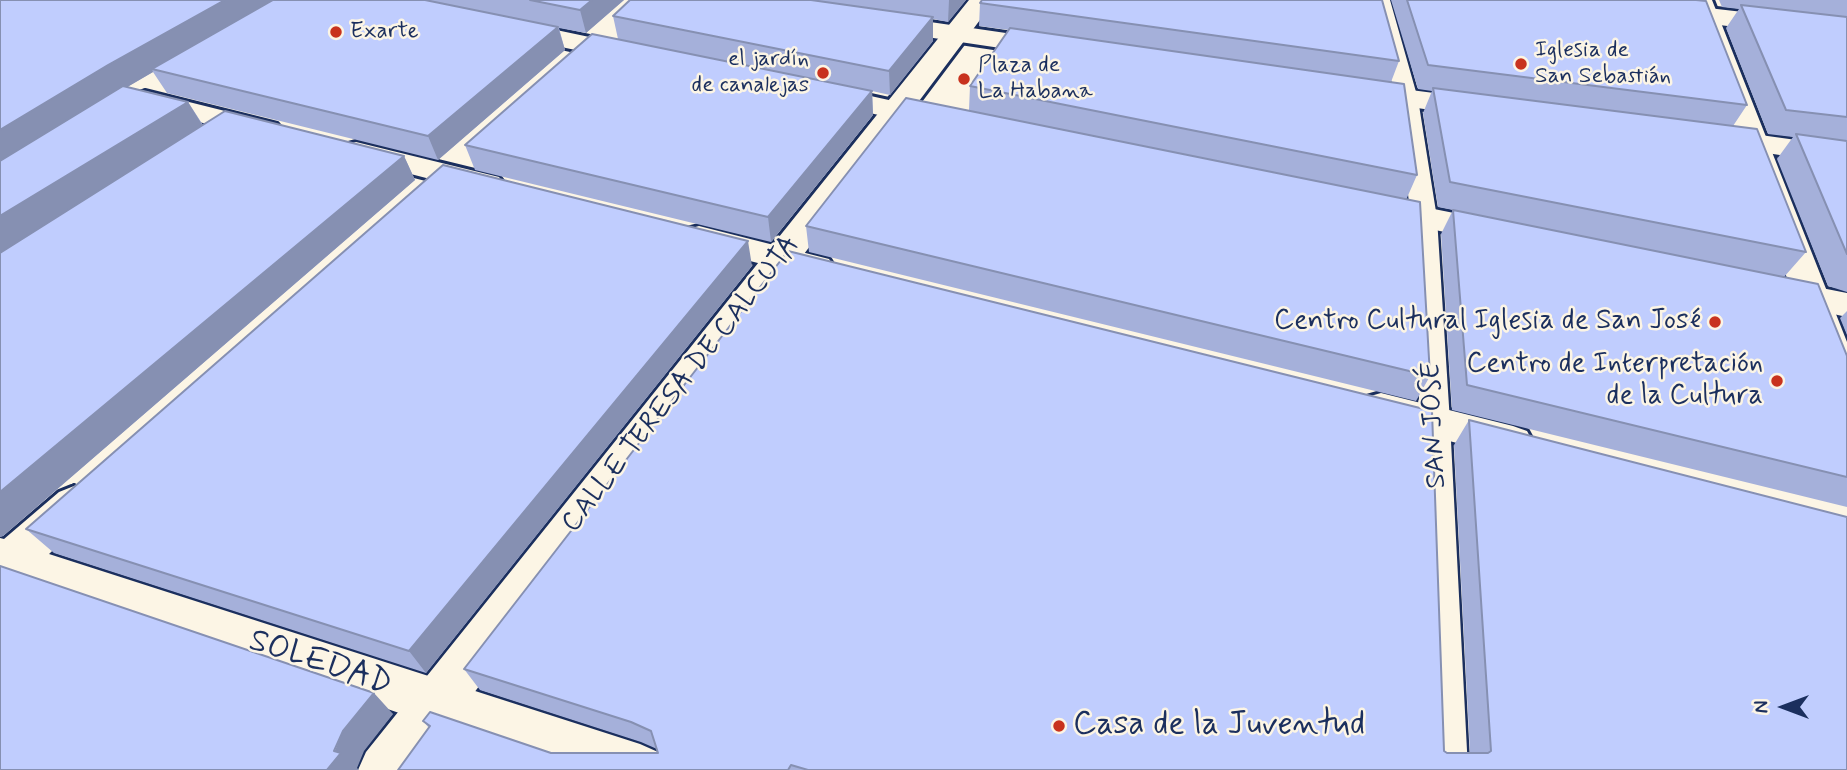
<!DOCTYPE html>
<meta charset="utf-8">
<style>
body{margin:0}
#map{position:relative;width:1847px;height:770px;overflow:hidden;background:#fcf5e5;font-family:Mynerve,sans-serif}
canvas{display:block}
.north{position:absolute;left:1749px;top:672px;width:70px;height:70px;-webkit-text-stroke:5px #fcf5e5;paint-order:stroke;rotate:270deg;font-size:19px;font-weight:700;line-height:28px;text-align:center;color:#1b2f5e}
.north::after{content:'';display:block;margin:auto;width:24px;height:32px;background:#1b2f5e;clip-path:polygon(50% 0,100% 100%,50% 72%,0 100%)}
</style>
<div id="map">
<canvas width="1847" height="770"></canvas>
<div class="north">N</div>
</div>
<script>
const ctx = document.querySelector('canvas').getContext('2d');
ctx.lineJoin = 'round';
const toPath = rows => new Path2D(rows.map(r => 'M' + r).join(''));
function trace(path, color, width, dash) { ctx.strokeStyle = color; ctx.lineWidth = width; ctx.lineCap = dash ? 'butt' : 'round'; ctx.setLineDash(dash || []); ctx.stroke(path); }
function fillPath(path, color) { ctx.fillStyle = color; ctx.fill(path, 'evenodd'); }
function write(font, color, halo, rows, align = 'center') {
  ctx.font = font + ' Mynerve,sans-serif'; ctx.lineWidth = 5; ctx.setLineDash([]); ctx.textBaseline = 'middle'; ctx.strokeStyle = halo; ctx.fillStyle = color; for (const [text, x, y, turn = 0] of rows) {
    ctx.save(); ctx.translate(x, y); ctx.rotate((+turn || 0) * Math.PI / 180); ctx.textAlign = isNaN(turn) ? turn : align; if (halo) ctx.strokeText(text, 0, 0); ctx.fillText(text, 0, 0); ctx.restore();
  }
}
const pedestrian = toPath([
 [1370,0,1390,0,1418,99,1437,218,1450,422,1468,770,1428,770,1420,422,1411,218,1396,99,1370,0]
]);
const minor = toPath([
 [1561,0,1639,0,1847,24,1847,40,1574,8,1565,5,1561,0],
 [882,15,1054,40,1063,42,1067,48,1063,54,1054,56,873,29,869,23,873,17,882,15],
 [509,20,632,46,642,48,646,54,642,60,632,62,500,34,496,28,500,22,509,20],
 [1356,83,1481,99,1491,102,1495,108,1491,114,1481,117,1346,98,1342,92,1346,86,1356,83],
 [821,85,943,112,948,118,943,124,933,127,811,100,807,94,811,88,821,85],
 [145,91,277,124,282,130,277,136,267,139,135,106,131,100,135,94,145,91],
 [1717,129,1847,147,1847,165,1706,144,1702,138,1706,132,1717,129],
 [356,142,499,177,504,184,499,191,488,194,345,157,341,151,345,145,356,142],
 [1369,196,1499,222,1511,225,1516,233,1511,241,1499,244,1358,213,1353,206,1358,199,1369,196],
 [699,226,829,259,834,267,829,275,817,278,687,245,682,237,687,229,699,226],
 [1781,280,1847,293,1847,317,1769,300,1763,292,1769,284,1781,280],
 [1381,393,1513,426,1527,431,1533,442,1527,453,1513,458,1367,419,1361,408,1367,397,1381,393],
 [74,486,89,492,95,504,89,516,49,554,640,744,658,752,666,770,565,770,18,582,0,589,0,538,4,539,59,492,74,486]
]);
const tertiary = toPath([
 [969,0,995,0,416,770,358,770,366,752,969,0],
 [1686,0,1712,0,1847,342,1847,405,1833,401,1828,391,1686,0]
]);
const wall = toPath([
 [0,0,624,0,586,33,559,28,565,50,438,160,167,93,153,72,127,87,188,102,203,125,404,156,415,180,3,536,0,537],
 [630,0,966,0,948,22,933,19,933,41,890,95,872,91,873,115,771,242,475,170,465,145,618,39,613,16],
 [1391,0,1696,0,1747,105,1733,126,1806,252,1784,277,1847,356,1847,507,1452,410,1441,234,1453,210,1438,207,1423,113,1432,91,1418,89],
 [1719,0,1847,0,1847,292,1828,286,1777,159,1793,137,1768,134,1726,28,1739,9,1722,7],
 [980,3,1399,61,1391,82,1417,175,1406,200,1430,376,1416,401,809,252,806,226,969,110,970,86,1009,30,979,26],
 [752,266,426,673,54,553,26,529],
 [1847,311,1847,335,1840,318],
 [1469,420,1847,770,398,770,429,728,423,721,551,753,658,753,657,749,641,742,480,690,464,669,1444,751,1447,753,1470,753,1454,445]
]);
const shadedWall = toPath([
 [225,0,278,0,152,69,153,72,124,89,0,166,0,130,108,65],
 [592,0,624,0,586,33,580,10],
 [949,0,966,0,948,22],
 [933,17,933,41,890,95,889,71],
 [558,27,565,50,438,160,428,136],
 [872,91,873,115,771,242,768,217],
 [188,102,203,126,0,254,0,216],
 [404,156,415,180,3,536,0,537,0,492],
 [748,241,752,266,426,673,409,651],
 [374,693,393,714,364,751,357,768,359,770,327,770,343,731]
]);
const building = toPath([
 [0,0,225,0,108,65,0,130,0,0],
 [273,0,425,0,558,27,428,136,152,69,273,0],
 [530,0,592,0,580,10,530,0],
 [630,0,811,0,933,17,889,71,613,16,630,0],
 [982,0,1382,0,1399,61,980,3,982,0],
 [1407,0,1696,0,1706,1,1747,105,1428,65,1407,0],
 [1741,5,1847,17,1847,117,1786,110,1741,5],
 [1010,28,1404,84,1417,175,970,86,1010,28],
 [592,34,872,91,768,217,465,145,592,34],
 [123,86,188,102,0,216,0,161,123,86],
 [1433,88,1757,129,1806,252,1450,182,1433,88],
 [906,98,1420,202,1430,376,806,226,906,98],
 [225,111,404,156,0,492,0,253,225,111],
 [1796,134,1847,141,1847,254,1796,134],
 [443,165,748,241,409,651,26,529,443,165],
 [1453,210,1818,284,1847,356,1847,477,1467,385,1453,210],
 [788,251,1432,411,1444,751,1447,753,1488,753,1491,751,1469,420,1847,517,1847,770,808,770,791,765,788,770,398,770,430,726,423,721,430,712,551,753,658,753,651,731,631,722,464,669,788,251],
 [0,566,374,693,343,731,334,751,341,753,327,770,0,770,0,566]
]);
const markers = [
 [336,32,7,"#c8321e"],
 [1521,64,7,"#c8321e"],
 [823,73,7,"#c8321e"],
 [964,79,7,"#c8321e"],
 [1715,322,7,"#c8321e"],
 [1777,381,7,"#c8321e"],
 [1059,726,7,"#c8321e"]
];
const farPoinames = [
 ["Exarte",350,32],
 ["Iglesia de",1535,51],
 ["San Sebastián",1535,77],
 ["el jardín",809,60,"right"],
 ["de canalejas",809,86,"right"],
 ["Plaza de",978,66],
 ["La Habana",978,92]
];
const poiNames = [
 ["Centro Cultural Iglesia de San José",1701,322],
 ["Centro de Interpretación",1763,365],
 ["de la Cultura",1763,397]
];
const streetNames = [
 ["CALLE TERESA DE CALCUTA",682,385,-52],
 ["SAN JOSÉ",1435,425,-93]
];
const nearStreetnames = [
 ["SOLEDAD",320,664,18]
];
const nearPoinames = [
 ["Casa de la Juventud",1073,726]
];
trace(pedestrian, '#1b2f5e', 5);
trace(minor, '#1b2f5e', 6);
trace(tertiary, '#1b2f5e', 6);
fillPath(pedestrian, '#fcf5e5');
fillPath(minor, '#fcf5e5');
fillPath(tertiary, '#fcf5e5');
fillPath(wall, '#a5b0da');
fillPath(shadedWall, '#8690b2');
fillPath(building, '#c0cdfe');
trace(building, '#8690b2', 2);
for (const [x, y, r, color] of markers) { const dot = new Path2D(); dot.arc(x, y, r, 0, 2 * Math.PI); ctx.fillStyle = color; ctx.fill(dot); trace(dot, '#fcf5e5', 2.5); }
write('23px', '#1b2f5e', '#fcf5e5', farPoinames, 'left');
write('28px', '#1b2f5e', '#fcf5e5', poiNames, 'right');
write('28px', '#1b2f5e', '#fcf5e5', streetNames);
write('33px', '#1b2f5e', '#fcf5e5', nearStreetnames);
write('33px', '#1b2f5e', '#fcf5e5', nearPoinames, 'left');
</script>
